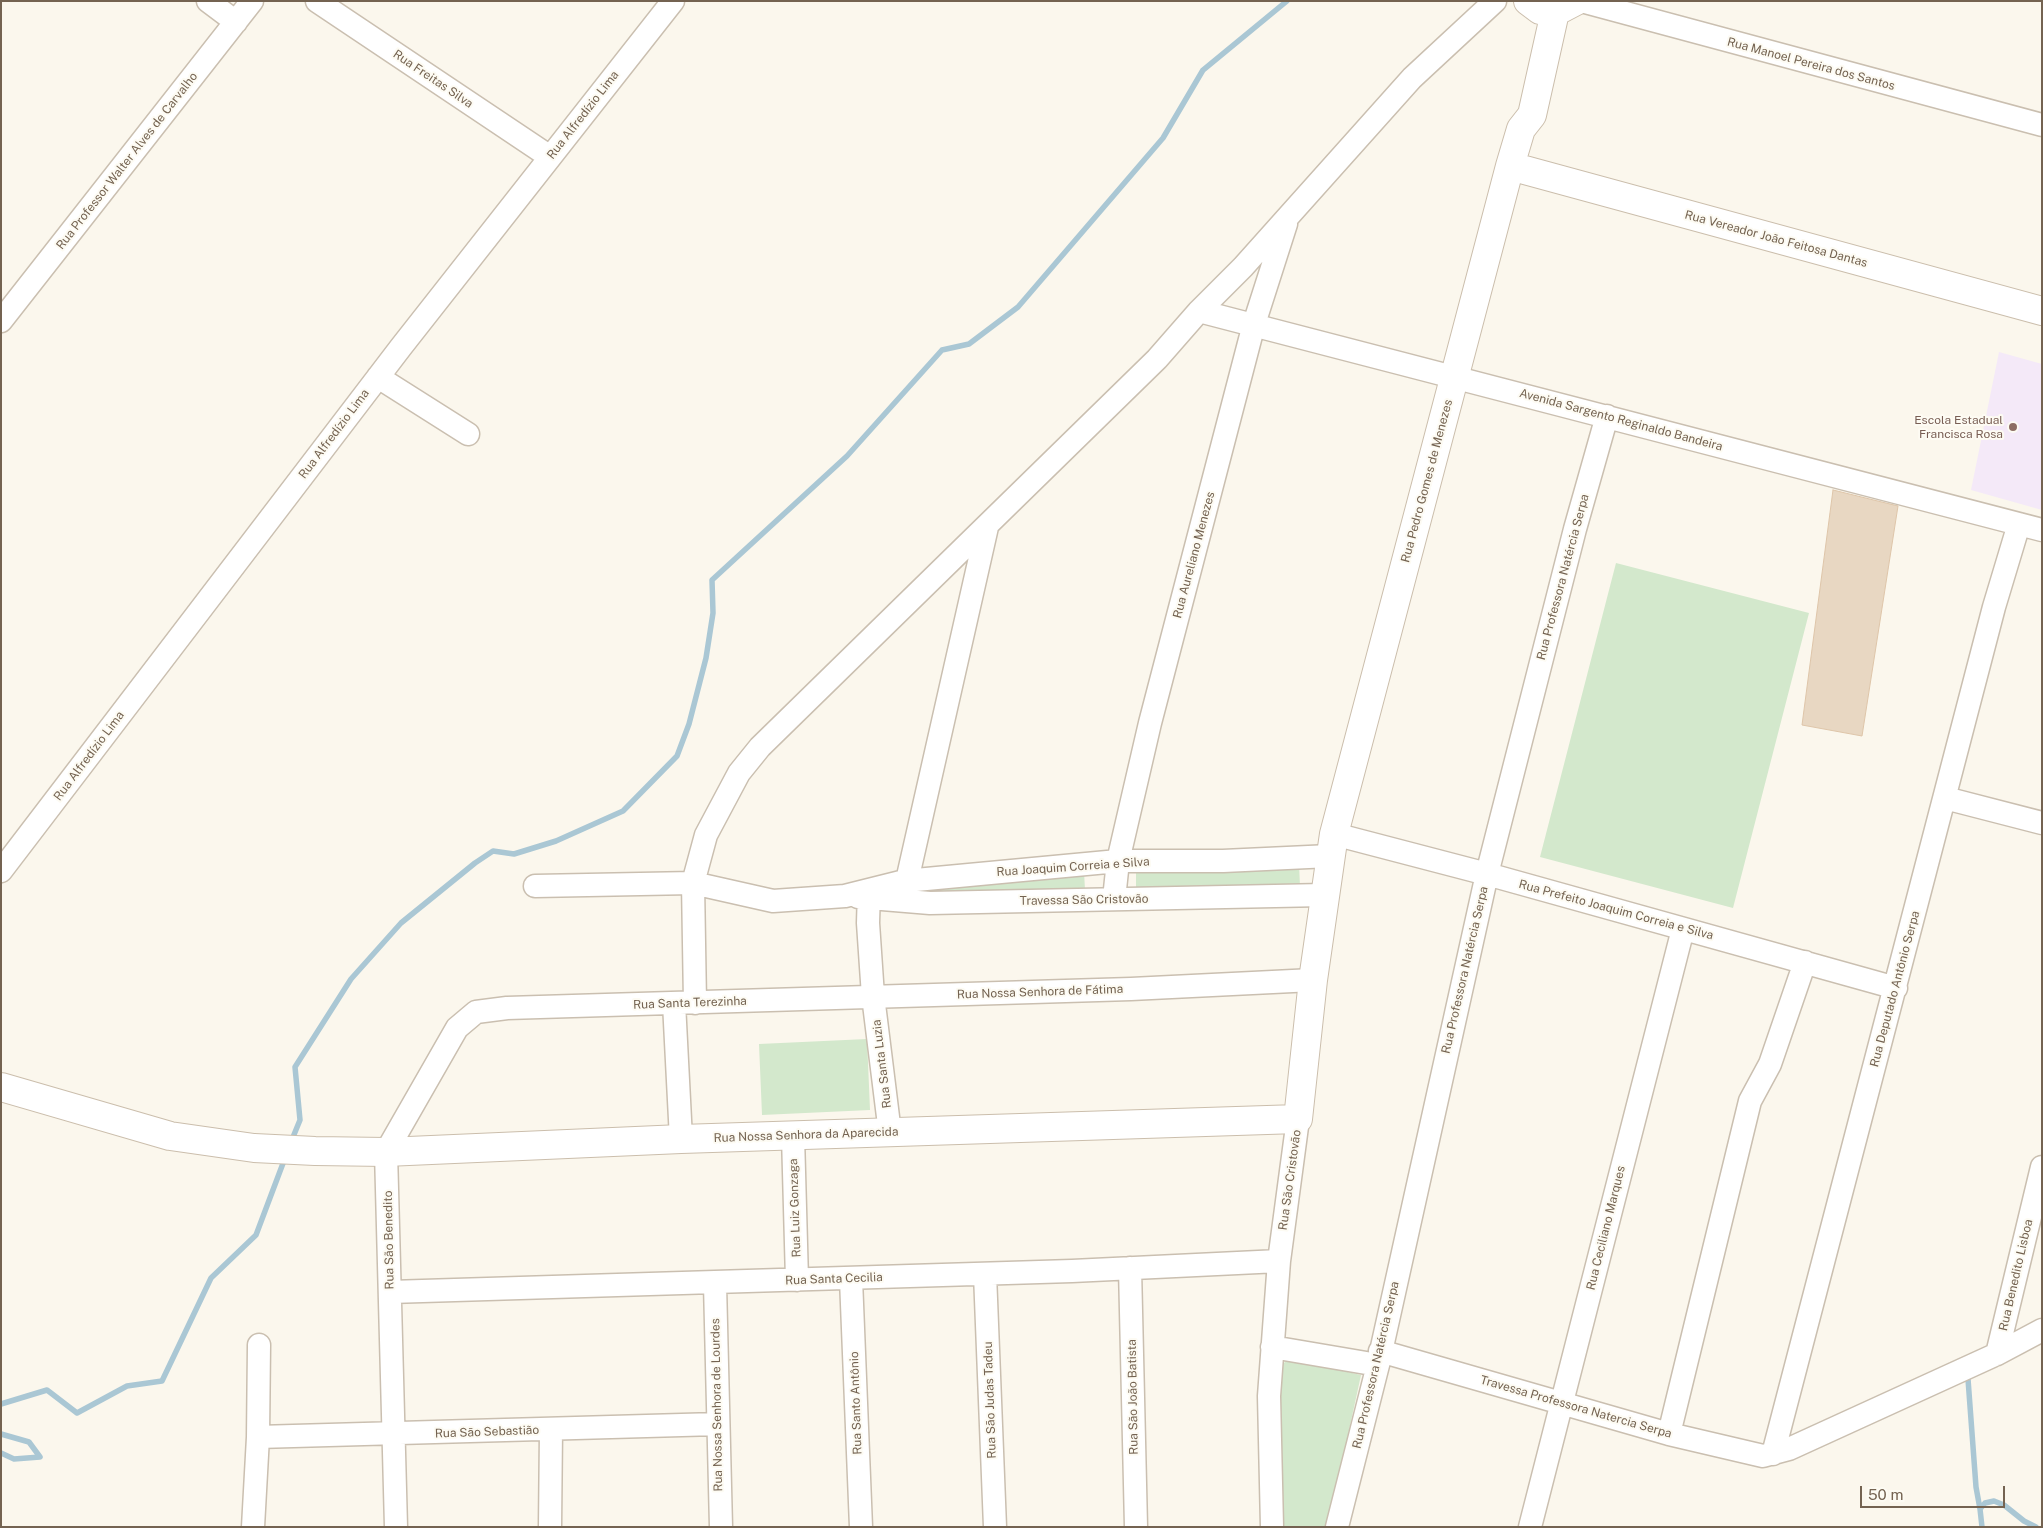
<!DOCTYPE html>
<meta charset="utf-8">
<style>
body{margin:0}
#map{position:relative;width:2043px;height:1528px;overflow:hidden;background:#fbf7ed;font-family:"Public Sans",sans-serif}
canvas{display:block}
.frame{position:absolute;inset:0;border:2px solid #746351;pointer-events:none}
.scale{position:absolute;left:1860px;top:1486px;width:145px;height:22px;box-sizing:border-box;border:2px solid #746351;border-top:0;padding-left:6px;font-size:15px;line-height:18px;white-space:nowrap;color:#746351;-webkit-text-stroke:4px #fdfbf3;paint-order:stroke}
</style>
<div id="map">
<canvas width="2043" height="1528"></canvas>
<div class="frame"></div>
<div class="scale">50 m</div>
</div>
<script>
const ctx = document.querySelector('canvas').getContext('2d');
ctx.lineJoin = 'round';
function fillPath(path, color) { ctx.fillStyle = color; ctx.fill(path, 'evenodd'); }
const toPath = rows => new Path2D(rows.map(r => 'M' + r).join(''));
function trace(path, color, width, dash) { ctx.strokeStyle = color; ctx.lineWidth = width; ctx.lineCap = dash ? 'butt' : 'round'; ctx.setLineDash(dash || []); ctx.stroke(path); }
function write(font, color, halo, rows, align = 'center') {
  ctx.font = font + ' "Public Sans",sans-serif'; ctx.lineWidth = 4; ctx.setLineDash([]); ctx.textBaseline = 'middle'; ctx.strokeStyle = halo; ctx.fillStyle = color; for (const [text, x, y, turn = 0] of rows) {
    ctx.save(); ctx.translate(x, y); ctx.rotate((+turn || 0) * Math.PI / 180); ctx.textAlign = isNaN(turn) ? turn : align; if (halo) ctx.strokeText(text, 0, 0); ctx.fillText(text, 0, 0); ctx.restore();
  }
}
const education = toPath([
 [1999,352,2042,364,2042,510,1971,490]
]);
const green = toPath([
 [1616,563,1809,613,1733,908,1540,857],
 [1299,864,1300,886,1136,887,1136,865],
 [1084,871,1085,890,927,900,926,881],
 [867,1039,870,1110,762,1115,759,1044],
 [1290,1359,1361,1375,1328,1527,1278,1527,1274,1369]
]);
const stream = toPath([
 [291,1142,300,1120,295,1067,351,979,401,923,475,863,493,851,514,854,556,841,623,811,677,756,689,724,706,658,713,613,712,580,847,456,942,350,969,344,1018,307,1163,138,1203,70,1287,1],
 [1968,1379,1976,1487,1980,1509],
 [1,1404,47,1390,77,1413,127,1386,162,1381,211,1278,256,1235,285,1158],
 [1,1434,29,1442,40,1457,14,1459,1,1453],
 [1982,1527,1980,1509,1985,1503,1994,1501,2004,1505,2024,1521,2036,1527]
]);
const building = toPath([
 [1833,490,1898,506,1862,736,1802,725,1833,490]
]);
const street = toPath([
 [208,1,236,22],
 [317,1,550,157],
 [1581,1,2042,125],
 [1199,311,2042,530],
 [1,321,252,1],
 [378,377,468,434],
 [1945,798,2042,823],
 [1334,834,1487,874,1896,988],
 [1,871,401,347,673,1],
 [535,886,693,883,773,901,845,896,905,881,1118,861,1223,861,1330,856],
 [869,890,868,923,873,996,890,1133],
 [904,894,987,527],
 [858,897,930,903,1324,895],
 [1114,899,1118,861,1150,723,1254,324,1286,224],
 [674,1003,681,1139],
 [695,1003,693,883,706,835,739,773,760,747,1157,359,1199,311,1243,267,1412,78,1495,1],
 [793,1136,797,1280],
 [1130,1268,1136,1527],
 [985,1274,995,1527],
 [851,1279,861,1527],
 [715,1284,721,1527],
 [390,1292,1072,1271,1279,1261],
 [1272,1347,1378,1365],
 [1380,1351,1669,1434,1763,1456,1789,1449,1997,1354,2042,1330],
 [1997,1354,2042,1167],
 [1669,1434,1750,1101,1770,1064,1805,962],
 [258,1437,717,1424],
 [1773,1454,1994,607,2019,524],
 [253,1527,258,1437,259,1345],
 [396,1527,386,1152,457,1028,476,1012,507,1008,1131,989,1313,980],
 [550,1527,551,1430],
 [1272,1527,1269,1396,1279,1261,1298,1119],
 [1337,1527,1378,1365,1487,874,1575,529,1607,416],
 [1530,1527,1683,929]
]);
const secondary = toPath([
 [1528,1,1540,10,1555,12,1576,1],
 [1510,166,2042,311],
 [1,1087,170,1136,254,1148,315,1151,386,1152,681,1139,1298,1119,1313,980,1334,834,1510,166,1521,129,1532,115,1555,12]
]);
const markers = [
 [2013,427,5,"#8d6e63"]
];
const streetNames = [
 ["Rua Manoel Pereira dos Santos",1811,64,15],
 ["Rua Freitas Silva",433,79,34],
 ["Rua Alfredízio Lima",583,115,-52],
 ["Rua Professor Walter Alves de Carvalho",127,161,-52],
 ["Rua Vereador João Feitosa Dantas",1776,239,15],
 ["Avenida Sargento Reginaldo Bandeira",1621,420,15],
 ["Rua Alfredízio Lima",334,434,-53],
 ["Rua Pedro Gomes de Menezes",1427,481,-75],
 ["Rua Aureliano Menezes",1194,555,-75],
 ["Rua Professora Natércia Serpa",1563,577,-75],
 ["Rua Alfredízio Lima",89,756,-53],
 ["Rua Joaquim Correia e Silva",1073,867,-4],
 ["Travessa São Cristovão",1084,900,-1],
 ["Rua Prefeito Joaquim Correia e Silva",1616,910,15],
 ["Rua Professora Natércia Serpa",1465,970,-77],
 ["Rua Deputado Antônio Serpa",1895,989,-75],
 ["Rua Nossa Senhora de Fátima",1040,992,-2],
 ["Rua Santa Terezinha",690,1003,-2],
 ["Rua Santa Luzia",882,1064,-97],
 ["Rua Nossa Senhora da Aparecida",806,1135,-2],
 ["Rua São Cristovão",1290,1180,-82],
 ["Rua Luiz Gonzaga",795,1208,-92],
 ["Rua Ceciliano Marques",1606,1228,-76],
 ["Rua São Benedito",389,1240,-91],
 ["Rua Benedito Lisboa",2016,1275,-77],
 ["Rua Santa Cecilia",834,1279,-2],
 ["Rua Professora Natércia Serpa",1376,1365,-77],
 ["Rua São João Batista",1133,1397,-91],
 ["Rua São Judas Tadeu",990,1400,-92],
 ["Rua Santo Antônio",856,1403,-92],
 ["Rua Nossa Senhora de Lourdes",717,1405,-91],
 ["Travessa Professora Natercia Serpa",1576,1407,16],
 ["Rua São Sebastião",487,1432,-2]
];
const educationNames = [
 ["Escola Estadual",2003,420],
 ["Francisca Rosa",2003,434]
];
fillPath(education, '#f4e9f8');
fillPath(green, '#d3e8cc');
trace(stream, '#aac7d4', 5.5);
fillPath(building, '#e8d7c2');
trace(building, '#dec5a9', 1);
trace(street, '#cabfb0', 25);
trace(secondary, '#cbbeac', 30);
trace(street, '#fff', 22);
trace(secondary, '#fff', 28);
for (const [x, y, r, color] of markers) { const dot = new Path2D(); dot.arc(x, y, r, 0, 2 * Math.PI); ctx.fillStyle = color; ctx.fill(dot); trace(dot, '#fdfbf3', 2); }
write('12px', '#746351', '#fdfbf3', streetNames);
write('12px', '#785e54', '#fdfbf3', educationNames, 'right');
</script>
